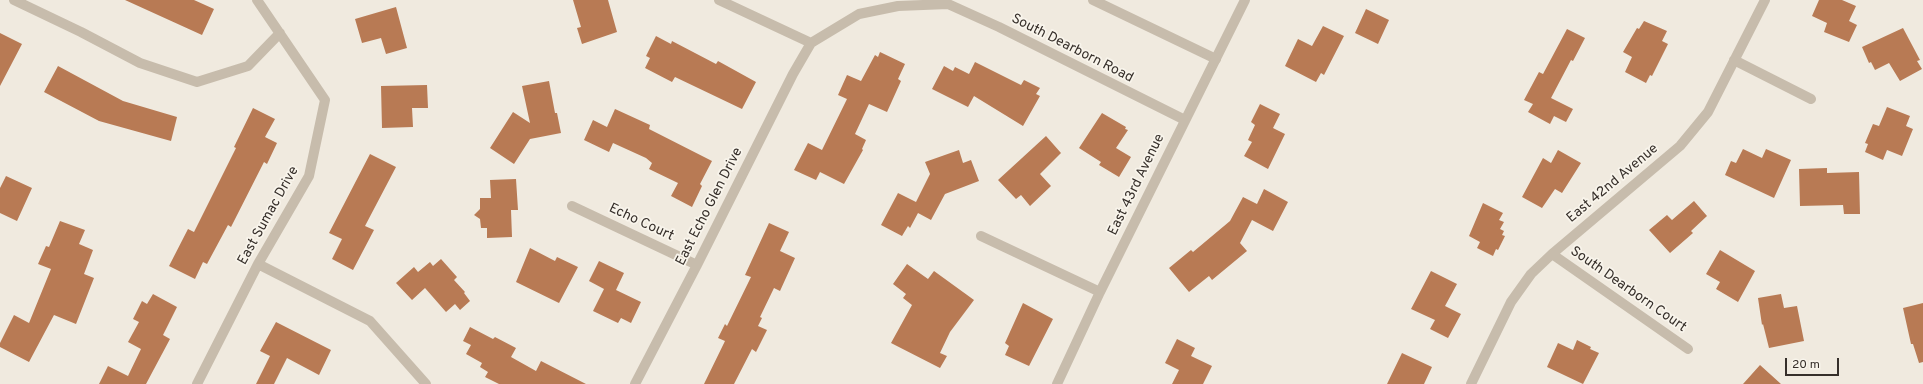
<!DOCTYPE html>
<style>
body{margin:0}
#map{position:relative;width:1923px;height:384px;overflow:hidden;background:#f0eadf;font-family:Overpass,sans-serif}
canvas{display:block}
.scale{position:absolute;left:1785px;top:358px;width:54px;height:18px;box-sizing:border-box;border:2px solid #362f2a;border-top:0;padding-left:5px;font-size:12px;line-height:14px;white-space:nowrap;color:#362f2a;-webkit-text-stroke:3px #f8f4eb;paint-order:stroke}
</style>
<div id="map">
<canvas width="1923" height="384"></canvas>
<div class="scale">20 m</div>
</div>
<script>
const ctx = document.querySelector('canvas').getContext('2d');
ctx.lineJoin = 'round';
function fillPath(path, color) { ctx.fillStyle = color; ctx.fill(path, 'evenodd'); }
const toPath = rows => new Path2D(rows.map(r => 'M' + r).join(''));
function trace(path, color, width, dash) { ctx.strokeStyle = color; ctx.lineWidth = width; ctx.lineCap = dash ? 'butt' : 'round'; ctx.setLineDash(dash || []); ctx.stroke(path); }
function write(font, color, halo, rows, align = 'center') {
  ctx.font = font + ' Overpass,sans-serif'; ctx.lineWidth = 3.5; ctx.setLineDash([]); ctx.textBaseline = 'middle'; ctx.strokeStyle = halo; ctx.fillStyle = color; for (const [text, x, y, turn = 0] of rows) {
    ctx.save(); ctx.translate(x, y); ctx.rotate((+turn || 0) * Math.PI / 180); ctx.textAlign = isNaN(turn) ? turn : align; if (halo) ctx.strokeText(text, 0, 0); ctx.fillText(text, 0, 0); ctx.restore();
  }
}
const building = toPath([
 [125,0,194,0,214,9,202,35],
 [573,0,608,0,617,32,582,44,577,28,581,27],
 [1819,0,1842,0,1856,6,1849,21,1857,25,1849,42,1824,32,1827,23,1812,16],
 [396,7,407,48,386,54,381,38,362,43,355,19],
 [1366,9,1389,20,1378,44,1355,33],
 [1644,21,1667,31,1662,41,1668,44,1652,76,1650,75,1646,83,1625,72,1632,57,1623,52,1637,28,1639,29],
 [1323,26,1344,36,1324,75,1321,73,1316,82,1285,66,1298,39,1312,46],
 [1903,28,1920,60,1917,61,1922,69,1900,81,1889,63,1875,70,1871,62,1869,63,1862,47],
 [1567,29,1585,38,1573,61,1571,60,1551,98,1573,109,1566,122,1554,116,1550,124,1528,112,1533,104,1524,100,1539,72,1543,74],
 [0,33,22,44,0,86],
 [656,36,671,44,672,41,716,64,718,61,756,82,742,109,675,77,672,82,645,68,650,58,646,56],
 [880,52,905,64,898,79,901,81,887,112,869,104,855,134,866,140,862,149,863,150,844,184,820,172,816,180,794,170,808,143,822,150,847,99,838,95,847,75,861,81,875,55,878,57],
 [975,62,1021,85,1024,80,1040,88,1036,94,1040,96,1023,126,974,96,968,107,932,89,944,66,953,71,955,67,969,74],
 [58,66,123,101,177,117,171,141,99,121,44,92],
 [549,81,555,113,557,113,561,133,530,139,514,164,490,148,513,112,530,123,522,86],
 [427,85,428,108,412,108,413,127,382,128,381,86],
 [1260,104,1280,114,1273,128,1285,134,1268,169,1244,156,1252,142,1248,140,1255,125,1251,122],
 [1887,107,1910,116,1906,126,1913,129,1902,156,1887,150,1883,160,1865,152,1868,144,1865,143,1873,124,1879,126],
 [253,108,275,119,265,137,277,143,267,164,264,162,231,227,228,225,207,264,203,262,195,279,169,266,188,229,194,232,236,148,234,147],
 [615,109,650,125,649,129,712,161,700,184,702,186,692,207,671,196,678,183,649,169,652,163,646,158,613,143,609,152,584,140,593,120,607,127],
 [1102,113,1126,127,1125,129,1128,130,1116,148,1131,157,1119,177,1099,165,1101,162,1079,148],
 [1046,136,1061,153,1040,174,1051,186,1030,206,1021,195,1016,199,998,180],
 [1743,149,1762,158,1766,149,1791,160,1774,198,1725,175,1731,161,1736,163],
 [959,150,963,163,971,160,979,181,945,194,931,220,918,213,910,228,908,226,902,236,881,225,898,193,916,202,930,174,925,162],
 [1558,150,1581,163,1562,193,1555,189,1542,208,1522,197,1543,158,1551,163],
 [370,154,396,167,365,226,374,230,353,270,332,259,342,239,329,233],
 [1827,168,1827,173,1859,172,1860,214,1844,214,1843,205,1800,206,1799,169],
 [6,176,32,188,17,221,0,213,0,188],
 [516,179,518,210,511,210,512,237,487,238,487,228,481,228,480,219,474,215,480,209,480,198,491,198,490,180],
 [1264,189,1288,202,1273,231,1252,220,1240,243,1247,251,1212,280,1209,276,1189,292,1169,268,1191,250,1193,252,1230,221,1243,197,1257,204],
 [1694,201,1707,216,1691,231,1693,233,1670,253,1649,230,1667,215,1672,220],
 [1483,203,1503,213,1499,220,1504,222,1500,229,1504,231,1502,235,1505,236,1498,250,1496,249,1493,256,1477,248,1480,242,1469,236],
 [60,221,85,230,79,244,93,250,84,274,94,278,76,324,54,315,29,362,0,347,0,343,14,315,29,323,51,269,38,264,46,246,49,247],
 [769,223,789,232,780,251,795,258,780,291,774,288,760,317,762,318,758,326,767,330,756,352,752,349,734,384,704,384,725,341,718,338,725,324,727,326,751,277,745,275],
 [530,248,555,261,557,257,578,267,559,303,516,282],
 [1720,250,1755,271,1738,302,1716,289,1720,282,1706,274],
 [441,259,457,277,454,280,465,292,464,293,470,301,460,310,455,304,446,312,425,288,412,300,396,283,414,267,418,272,430,262,433,266],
 [599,261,624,273,616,290,641,302,631,323,621,318,618,323,593,311,604,289,589,281],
 [907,264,928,279,934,271,974,300,950,332,940,353,947,356,940,368,891,343,912,305,903,298,906,294,893,284],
 [1431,271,1457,284,1445,306,1461,314,1448,338,1430,329,1435,320,1411,309],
 [153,294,177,307,163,335,170,339,146,384,99,384,108,366,128,376,141,349,128,342,139,322,133,319,142,301,147,304],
 [1781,294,1784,308,1797,306,1804,341,1769,348,1763,324,1762,325,1758,298],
 [1023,303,1053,319,1029,366,1005,355,1009,346,1005,343],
 [1923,303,1923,362,1919,363,1913,344,1911,344,1903,308],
 [276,322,331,350,319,375,287,358,274,384,256,384,270,356,260,351],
 [470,327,493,339,495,337,516,348,511,357,536,371,541,361,586,384,499,384,485,377,488,372,480,367,482,363,466,354,471,345,463,341],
 [1177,339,1195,348,1191,356,1212,366,1203,384,1172,384,1179,370,1165,363],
 [1577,340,1591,347,1590,349,1599,353,1583,384,1547,367,1558,343,1573,350],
 [1402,353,1432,367,1424,384,1387,384],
 [1760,365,1781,384,1743,384]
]);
const service = toPath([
 [1093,0,1216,59]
]);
const minor = toPath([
 [14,0,81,32,140,63,197,82,248,66,280,33],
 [719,0,811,43],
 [1734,60,1811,99],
 [572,206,697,265],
 [981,236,1100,292],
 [1552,254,1688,349],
 [258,264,370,321,426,384],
 [197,384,258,264,309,176,325,100,257,0],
 [635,384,697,265,793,74,811,43,859,14,898,6,948,4,999,27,1185,120],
 [1057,384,1100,292,1245,0],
 [1471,384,1511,302,1531,274,1552,254,1680,146,1708,112,1765,0]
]);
const streetNames = [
 ["South Dearborn Road",1072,49,27],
 ["East 42nd Avenue",1613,184,-40],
 ["East 43rd Avenue",1137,185,-64],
 ["East Echo Glen Drive",710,207,-63],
 ["East Sumac Drive",269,216,-61],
 ["Echo Court",641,223,25],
 ["South Dearborn Court",1628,290,35]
];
fillPath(building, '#b87a54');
trace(service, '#c7bcac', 10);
trace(minor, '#c7bcac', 10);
write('14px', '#362f2a', '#f8f4eb', streetNames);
</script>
